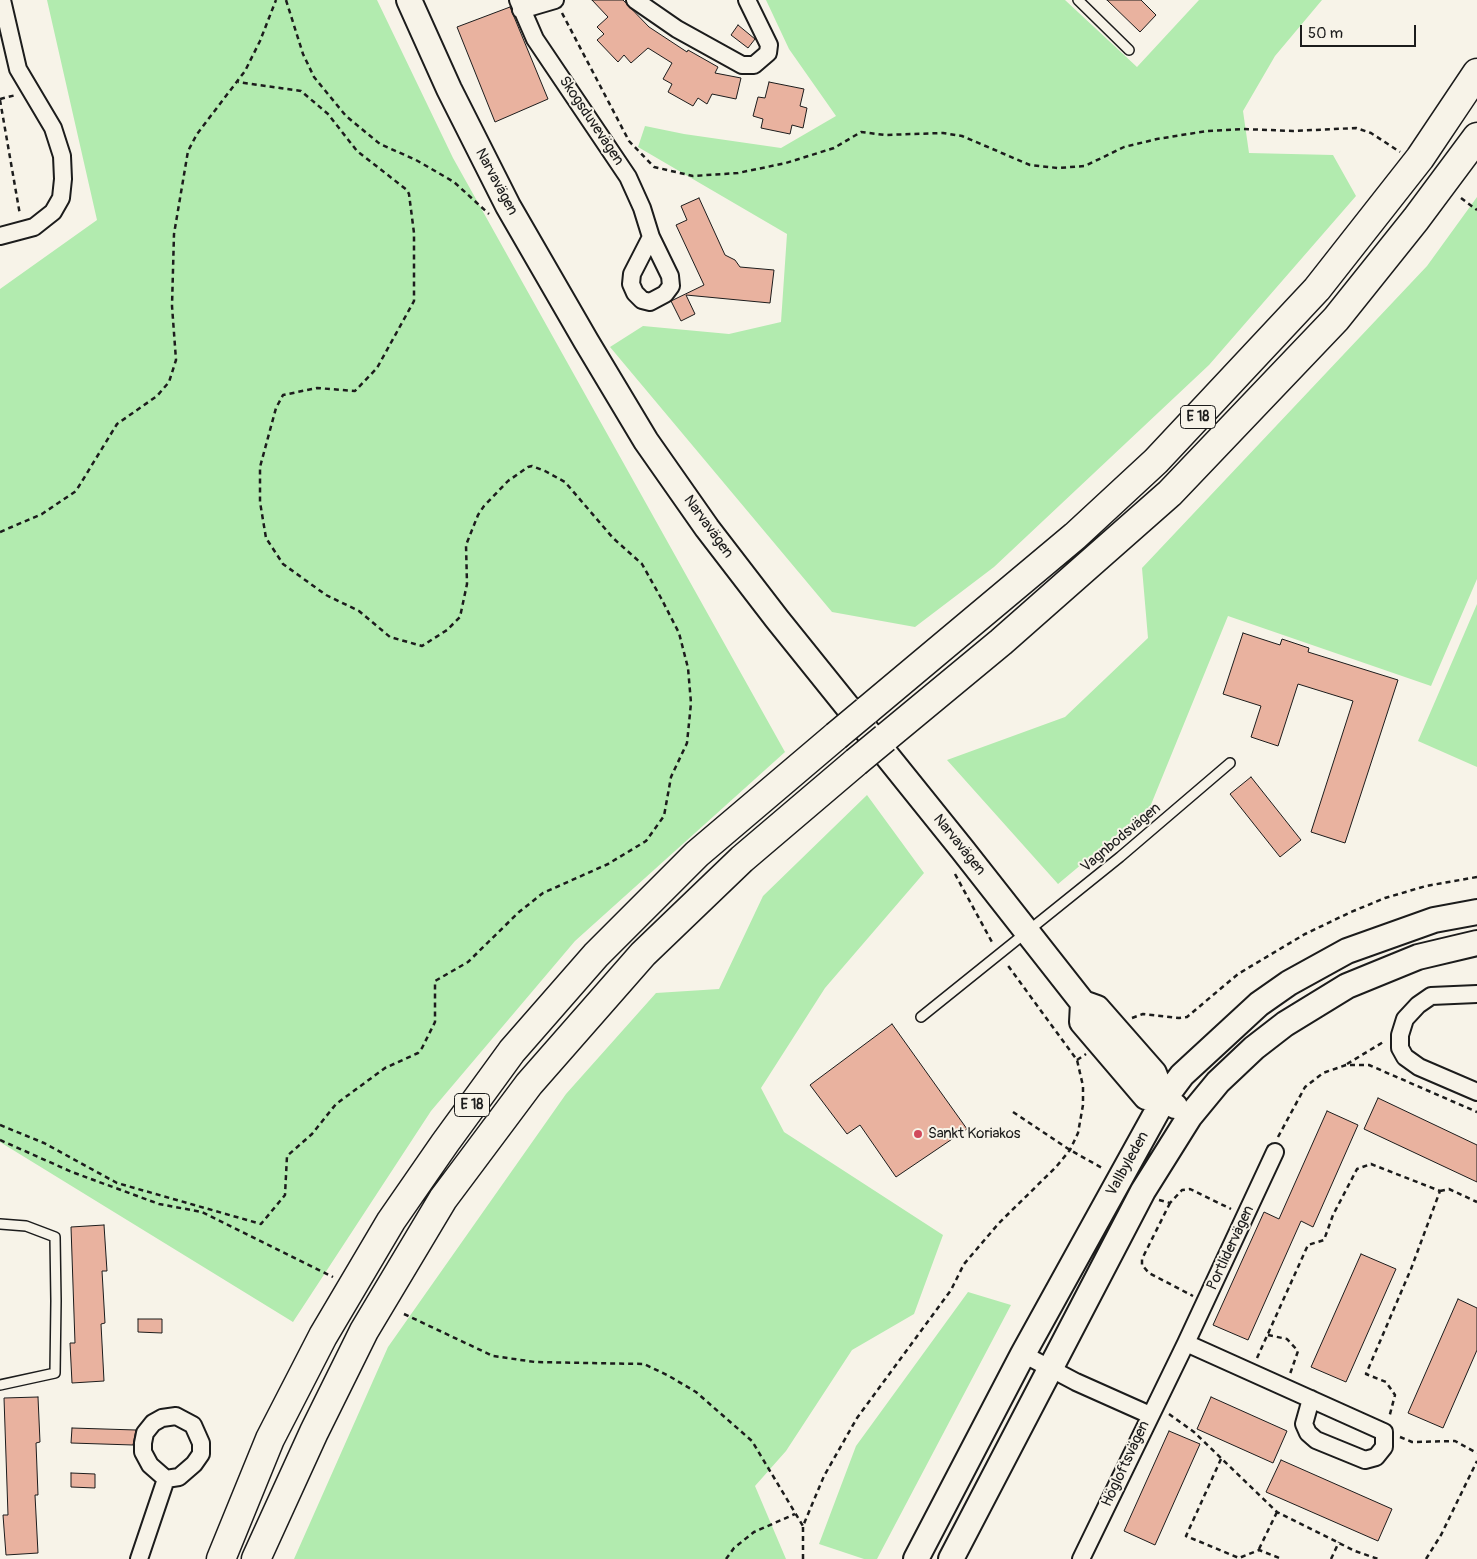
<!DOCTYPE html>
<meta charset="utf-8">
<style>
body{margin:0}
#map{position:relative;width:1477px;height:1559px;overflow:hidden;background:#f7f3e8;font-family:Pangolin,sans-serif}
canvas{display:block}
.scale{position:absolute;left:1300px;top:25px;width:116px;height:22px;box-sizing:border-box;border:2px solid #1c1c1c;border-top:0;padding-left:6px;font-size:15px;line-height:18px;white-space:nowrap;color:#1c1c1c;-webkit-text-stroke:4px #f7f3e8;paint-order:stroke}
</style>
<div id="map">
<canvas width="1477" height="1559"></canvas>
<div class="scale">50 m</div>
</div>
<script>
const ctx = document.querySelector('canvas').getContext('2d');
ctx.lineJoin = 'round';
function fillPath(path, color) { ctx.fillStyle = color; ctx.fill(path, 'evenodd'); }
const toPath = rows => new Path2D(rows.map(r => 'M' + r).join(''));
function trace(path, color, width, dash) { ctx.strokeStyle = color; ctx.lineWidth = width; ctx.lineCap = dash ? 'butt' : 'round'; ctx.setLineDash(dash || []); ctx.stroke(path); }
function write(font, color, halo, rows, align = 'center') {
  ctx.font = font + ' Pangolin,sans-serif'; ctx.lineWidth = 4; ctx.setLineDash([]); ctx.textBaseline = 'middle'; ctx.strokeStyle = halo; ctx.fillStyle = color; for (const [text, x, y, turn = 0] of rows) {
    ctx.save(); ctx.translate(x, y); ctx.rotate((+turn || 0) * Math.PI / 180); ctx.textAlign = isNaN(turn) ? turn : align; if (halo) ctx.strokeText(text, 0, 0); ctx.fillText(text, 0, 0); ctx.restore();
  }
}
const green = toPath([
 [47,0,377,0,453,158,785,752,575,941,431,1111,293,1322,0,1142,0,289,97,220],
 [766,0,1065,0,1137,67,1199,0,1322,0,1275,56,1243,111,1249,153,1333,155,1356,196,1209,365,994,567,915,627,832,612,610,347,643,326,729,334,781,322,787,234,638,147,645,126,684,134,781,148,836,116,789,49],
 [1477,197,1477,579,1431,686,1228,616,1150,807,1058,884,947,760,1065,717,1148,638,1142,568,1427,266],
 [1477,604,1477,767,1418,741],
 [867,795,924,873,825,988,761,1088,784,1132,943,1235,914,1314,852,1350,786,1451,755,1486,786,1559,294,1559,388,1347,566,1094,656,993,719,989,763,896],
 [968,1292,1011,1305,877,1559,864,1559,819,1544,856,1446]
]);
const building = toPath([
 [592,0,623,0,649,27,687,52,688,50,718,67,715,73,741,78,736,99,712,94,707,104,698,98,693,106,668,92,672,84,663,79,672,63,648,48,631,63,624,55,618,62,597,40,604,34,597,27,608,17,592,0],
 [1107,0,1141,0,1156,15,1140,32,1107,0],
 [510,7,548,99,495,122,457,27,510,7],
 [738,25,755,39,748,48,731,35,738,25],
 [769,82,804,89,800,106,807,108,803,128,792,125,790,134,761,128,763,119,753,116,758,97,765,98,769,82],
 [699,198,725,255,735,260,740,267,774,270,770,303,686,295,695,314,681,321,671,301,704,285,676,225,687,220,681,206,699,198],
 [1243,633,1280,645,1282,639,1309,648,1308,652,1398,680,1345,843,1311,832,1353,701,1298,684,1278,746,1251,737,1261,706,1223,694,1243,633],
 [1251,777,1301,840,1280,857,1230,794,1251,777],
 [892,1024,967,1129,896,1177,860,1125,847,1134,810,1085,892,1024],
 [1378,1098,1477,1145,1477,1182,1364,1129,1378,1098],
 [1327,1111,1358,1125,1313,1227,1301,1221,1248,1340,1213,1325,1264,1212,1279,1219,1327,1111],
 [104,1225,107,1271,102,1271,105,1323,101,1324,104,1381,72,1383,70,1343,75,1343,71,1227,104,1225],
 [1361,1254,1396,1269,1346,1382,1311,1367,1361,1254],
 [1458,1299,1477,1308,1477,1350,1443,1428,1408,1413,1458,1299],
 [138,1319,162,1319,162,1333,138,1332,138,1319],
 [38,1397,40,1442,36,1443,38,1495,35,1495,38,1553,6,1555,3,1515,8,1515,4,1398,38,1397],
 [1211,1397,1287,1431,1273,1463,1197,1429,1211,1397],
 [72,1428,136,1430,133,1445,71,1443,72,1428],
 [1169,1431,1200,1444,1155,1545,1124,1531,1169,1431],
 [1281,1460,1392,1509,1378,1541,1266,1492,1281,1460],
 [71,1473,95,1474,95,1488,71,1487,71,1473]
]);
const path = toPath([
 [286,0,303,54,314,77,346,116,380,144,416,160,454,182,489,214],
 [562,13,629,141,654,167,693,176,738,173,786,163,834,148,861,132,885,135,943,133,962,136,1030,165,1058,168,1085,166,1124,147,1157,139,1207,131,1243,129,1293,131,1356,128,1371,133,1400,152],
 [0,99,16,95],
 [0,100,20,215],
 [1461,198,1477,210],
 [0,532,42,514,76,491,117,424,157,396,169,382,176,360,172,306,174,234,188,151,197,134,245,71,260,41,276,0],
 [955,874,993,944],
 [1132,1018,1143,1014,1179,1018,1187,1017,1238,974,1305,934,1351,912,1385,898,1426,886,1477,877],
 [1077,1060,1086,1054],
 [1347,1064,1385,1041],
 [1013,1112,1070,1150,1104,1169],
 [0,1125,44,1143,117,1183,261,1224,285,1195,287,1156,312,1134,336,1104,385,1068,418,1053,422,1048,435,1022,435,981,468,962,519,912,543,893,608,864,646,841,664,816,671,777,687,743,691,703,688,668,679,633,661,598,642,564,613,538,565,482,545,471,532,466,528,467,508,481,484,506,478,515,466,545,467,584,460,617,447,630,422,646,390,637,359,611,326,595,283,564,266,538,260,502,260,467,276,408,283,395,317,388,355,391,377,368,414,301,414,233,409,194,407,190,357,151,328,114,301,91,238,82],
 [1278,1137,1305,1087,1323,1073,1346,1065,1369,1065,1477,1112],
 [0,1140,72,1172,159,1204,202,1212,333,1277],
 [1440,1191,1449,1189,1477,1202],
 [1159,1200,1170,1203,1182,1190,1190,1189,1231,1209],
 [1170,1203,1142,1259,1142,1265,1149,1273,1193,1296],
 [404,1314,493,1356,535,1362,644,1364,669,1376,696,1392,752,1441,803,1526],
 [1268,1335,1287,1339,1298,1351,1290,1374],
 [1257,1358,1308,1245,1324,1240,1333,1215,1357,1169,1371,1164,1440,1191,1411,1269,1366,1374,1386,1382,1395,1395,1389,1418],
 [1169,1414,1194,1432,1277,1512,1355,1551,1378,1559],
 [1400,1437,1412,1442,1455,1441,1477,1453],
 [1221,1459,1186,1536,1239,1558,1259,1550,1282,1559],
 [1259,1549,1277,1512],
 [726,1559,734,1548,754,1532,795,1514],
 [803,1559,803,1526,824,1476,857,1418,951,1290,964,1264,999,1223,1056,1167,1070,1150,1078,1133,1083,1105,1083,1086,1077,1060,1006,963],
 [1331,1559,1339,1542],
 [1426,1559,1441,1535,1477,1461]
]);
const service = toPath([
 [1078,0,1129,50],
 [921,1017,1120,857,1230,763],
 [0,1224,26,1226,55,1237,56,1301,55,1373,0,1385]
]);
const minor = toPath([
 [518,0,535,39,628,177,642,208,651,237,670,276,671,286,665,294,650,302,642,300,635,293,631,284,632,274,651,237],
 [635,0,677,29,742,65,754,65,768,53,769,45,747,0],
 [521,10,555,0],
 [0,236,34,227,53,212,61,198,63,179,62,156,53,128,18,69,2,0],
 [1477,994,1431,996,1418,1005,1405,1019,1400,1035,1400,1048,1405,1057,1419,1067,1477,1092],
 [1186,1343,1384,1432,1384,1447,1376,1457,1365,1460,1316,1440,1308,1433,1304,1424,1311,1399],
 [1023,1354,1076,1382,1150,1415],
 [176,1416,193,1425,201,1443,201,1454,194,1464,179,1477,166,1479,150,1465,143,1452,143,1443,145,1433,153,1423,162,1418,176,1416],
 [139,1559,166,1479],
 [1081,1559,1186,1343,1275,1152]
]);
const secondary = toPath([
 [409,0,449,89,508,206,586,341,646,441,707,528,777,619,962,849,1083,1003,1097,1008,1154,1073,1164,1099],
 [1083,1003,1082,1022,1146,1097,1164,1099,1175,1106],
 [916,1559,1023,1354,1164,1099,1182,1075,1259,1004,1289,983,1347,951,1434,920,1477,912],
 [951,1559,1143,1191,1190,1116,1218,1082,1254,1048,1285,1024,1347,986,1418,957,1477,943]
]);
const motorway = toPath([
 [866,711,1075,536,1156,461,1317,289,1420,158,1477,73],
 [885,738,1001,642,1170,493,1336,319,1416,219,1477,137],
 [221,1559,270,1439,323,1336,391,1221,445,1143,512,1051,596,955,697,854,836,736],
 [256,1559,314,1432,364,1331,443,1199,529,1084,643,954,742,859,856,762]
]);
const motorwayBridge = toPath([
 [836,736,866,711],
 [856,762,885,738]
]);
const markers = [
 [918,1134,5,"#d1495b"]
];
const shields = [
 [1198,417,35],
 [472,1105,35]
];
const shieldNames = [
 ["E 18",1198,417],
 ["E 18",472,1105]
];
const streetNames = [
 ["Skogsduvevägen",591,121,56],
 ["Narvavägen",496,182,62],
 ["Narvavägen",708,527,54],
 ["Vagnbodsvägen",1121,838,-40],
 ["Narvavägen",959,845,51],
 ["Vallbyleden",1128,1164,-61],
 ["Portlidervägen",1231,1248,-65],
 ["Högloftsvägen",1126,1464,-65]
];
const poiNames = [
 ["Sankt Koriakos",928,1134]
];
fillPath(green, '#b2ebaf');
fillPath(building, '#e9b29f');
trace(building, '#1c1c1c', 1);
trace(service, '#1c1c1c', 12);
trace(minor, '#1c1c1c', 20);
trace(secondary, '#1c1c1c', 28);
trace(motorway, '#1c1c1c', 31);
trace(path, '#1c1c1c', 2.5, [5, 4]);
trace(service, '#f7f3e8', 9);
trace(minor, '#f7f3e8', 16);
trace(secondary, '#f7f3e8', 24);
trace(motorway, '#f7f3e8', 28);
trace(motorwayBridge, '#1c1c1c', 31, []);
trace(motorwayBridge, '#f7f3e8', 28);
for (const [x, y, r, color] of markers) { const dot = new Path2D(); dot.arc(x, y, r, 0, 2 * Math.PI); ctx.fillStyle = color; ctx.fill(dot); trace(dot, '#f7f3e8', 2); }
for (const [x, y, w] of shields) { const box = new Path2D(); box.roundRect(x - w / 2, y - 11.5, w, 23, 4); ctx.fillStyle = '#f7f3e8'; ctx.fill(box); trace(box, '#1c1c1c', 1); }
write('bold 14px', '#1c1c1c', null, shieldNames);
write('15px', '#1c1c1c', '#f7f3e8', streetNames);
write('15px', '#1c1c1c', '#f7f3e8', poiNames, 'left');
</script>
